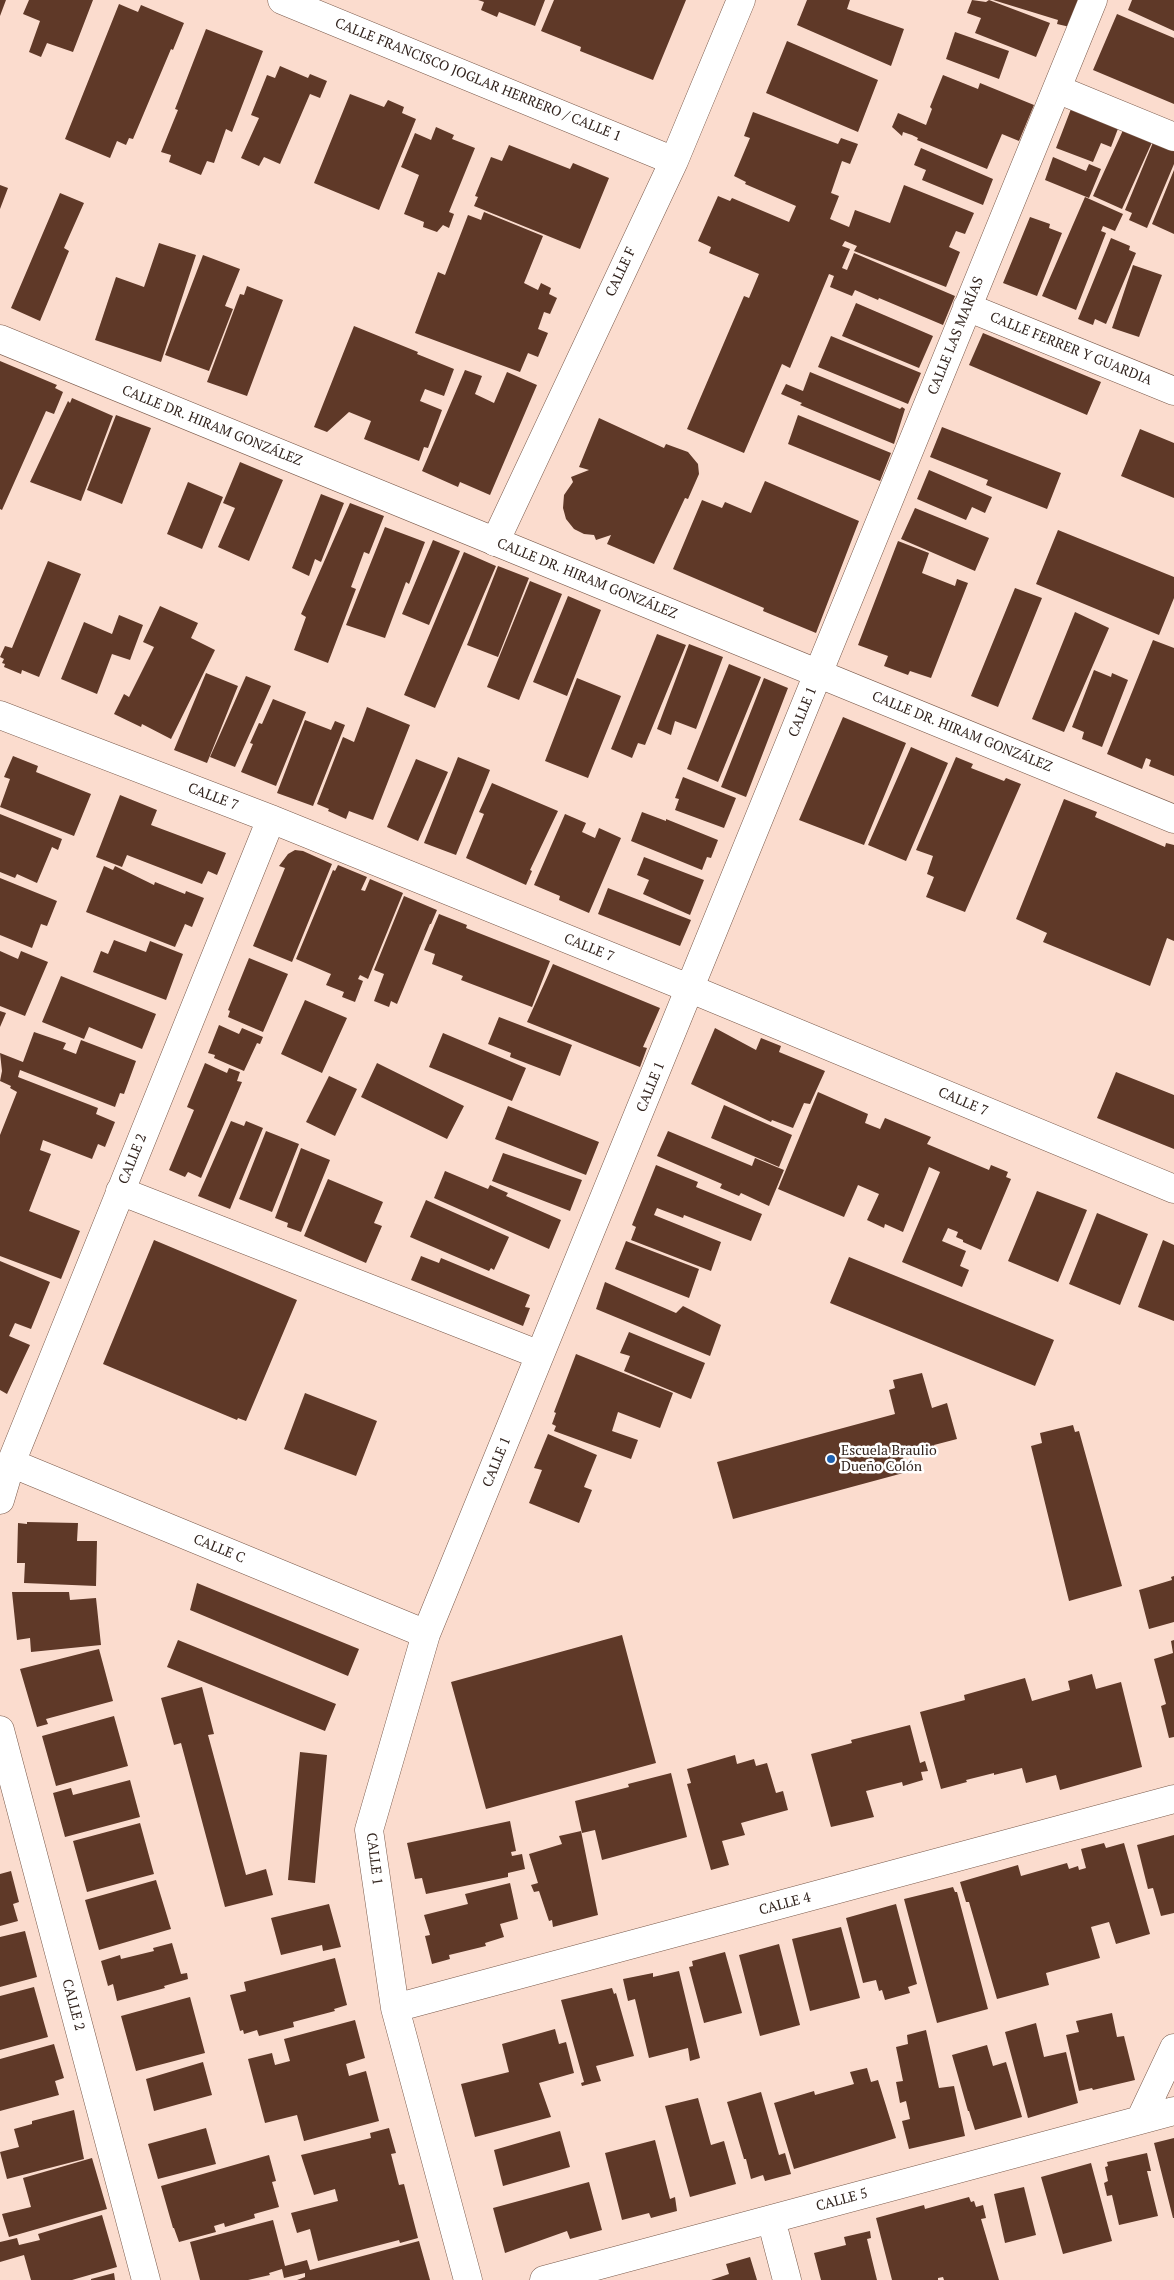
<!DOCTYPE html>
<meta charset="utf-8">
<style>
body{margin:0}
canvas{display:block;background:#fbdcce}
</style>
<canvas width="1174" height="2280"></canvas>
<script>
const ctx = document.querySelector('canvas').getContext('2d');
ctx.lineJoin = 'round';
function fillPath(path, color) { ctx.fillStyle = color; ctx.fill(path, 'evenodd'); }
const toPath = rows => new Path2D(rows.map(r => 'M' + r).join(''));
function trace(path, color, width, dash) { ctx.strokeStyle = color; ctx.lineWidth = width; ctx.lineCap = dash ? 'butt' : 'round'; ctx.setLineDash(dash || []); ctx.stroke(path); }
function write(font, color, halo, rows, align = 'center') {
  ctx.font = font + ' "PT Serif",serif'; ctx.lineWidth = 5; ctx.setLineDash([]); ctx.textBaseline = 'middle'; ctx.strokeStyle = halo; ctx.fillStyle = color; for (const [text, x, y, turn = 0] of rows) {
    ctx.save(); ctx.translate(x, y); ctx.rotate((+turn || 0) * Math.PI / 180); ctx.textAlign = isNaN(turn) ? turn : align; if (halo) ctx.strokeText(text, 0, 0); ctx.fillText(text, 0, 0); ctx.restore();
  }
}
const building = toPath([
 [0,0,6,0,0,16],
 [29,0,93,0,73,52,47,43,41,57,29,52,40,21,23,14],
 [478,0,545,0,535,26,499,12,497,17,481,10,484,2],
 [554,0,686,0,653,80,580,51,581,47,541,31],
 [807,0,850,0,847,9,904,29,891,66,797,25],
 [972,0,986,2,989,0,1050,23,1036,57,975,33,981,18,967,13],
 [993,0,1078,0,1070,27,1057,24,1058,20],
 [1132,0,1174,0,1174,31,1128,10],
 [119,4,138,12,141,5,184,23,173,50,171,49,133,139,129,138,126,145,117,141,110,158,65,139],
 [1117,14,1174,38,1174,104,1093,70],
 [206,29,263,51,232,132,226,129,214,163,207,161,201,175,169,162,171,155,161,152,178,110,175,109],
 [955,32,1009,51,999,79,946,59],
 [787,41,878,80,858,132,766,93],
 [280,66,308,78,310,74,327,81,320,98,310,94,280,164,264,157,259,166,241,158,259,118,251,115,267,75,275,78],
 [943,75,978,89,980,83,1034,105,1019,141,1002,134,987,169,917,140,918,138,912,135,903,132,902,136,892,127,898,113,926,125,932,109,930,107],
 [350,94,384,107,388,100,404,107,402,113,416,119,379,210,314,183],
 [1071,109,1119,126,1111,147,1101,143,1093,162,1056,148],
 [753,112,838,144,841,138,858,144,850,164,842,161,831,193,839,196,830,219,849,227,855,210,890,223,904,185,974,213,965,234,956,231,949,247,960,252,946,287,854,251,857,246,845,241,842,246,850,249,842,268,847,270,854,253,955,296,943,325,879,298,878,300,855,290,852,296,830,287,834,276,829,274,790,368,782,364,744,453,687,429,744,296,749,298,759,274,709,253,711,247,698,241,718,196,730,201,732,198,789,222,796,206,745,184,746,182,734,176,750,138,744,136],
 [436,127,454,135,452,139,475,148,449,212,454,214,449,228,443,225,437,232,423,227,424,222,404,214,419,175,401,167,415,133,431,140],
 [1124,128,1153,140,1122,209,1093,196],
 [1154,140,1174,149,1174,164,1147,228,1129,220,1132,213,1125,210],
 [509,145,570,169,573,163,609,178,580,249,474,206,478,197,475,196,491,157,502,161],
 [921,148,993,179,983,205,922,180,926,170,914,165],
 [1053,157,1086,171,1089,164,1101,169,1089,198,1045,180],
 [1174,170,1174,234,1152,224],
 [0,185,8,188,0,209],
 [60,193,84,203,64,248,69,251,40,321,11,308],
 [1085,197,1123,214,1115,231,1103,226,1101,231,1106,233,1076,310,1042,296],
 [484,212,543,236,524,283,538,290,541,283,551,288,549,294,557,298,550,314,544,312,538,329,548,333,538,357,528,353,520,372,415,333,438,272,445,275,468,215,481,220],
 [1030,217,1050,224,1049,228,1062,233,1037,296,1003,283],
 [1111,238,1130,246,1129,250,1136,253,1106,324,1095,319,1093,325,1078,319],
 [159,243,196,255,161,362,95,340,116,277,144,287],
 [203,255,240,269,225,306,233,309,209,371,165,355],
 [1133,265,1162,275,1139,337,1112,328],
 [247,286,283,300,247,396,207,382,240,294,244,295],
 [856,303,933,336,919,368,842,336],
 [354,326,418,352,417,354,454,369,444,396,425,389,420,401,442,410,428,448,424,447,419,461,364,439,371,421,349,412,327,432,314,427],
 [983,333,1101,382,1087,415,969,365],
 [831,336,921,373,908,404,818,367],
 [0,361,57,385,55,388,63,392,54,414,46,411,2,510,0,509],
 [465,370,482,376,475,394,494,403,507,372,537,385,490,495,460,482,458,487,422,471],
 [810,372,900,409,902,407,905,409,894,444,800,405,802,403,781,394,786,384,803,391],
 [72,398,113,416,81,501,30,482,68,401,70,403],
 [116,415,151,428,122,504,87,490],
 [798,415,891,453,880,481,788,444],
 [599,418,664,448,666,444,688,452,698,464,699,474,688,499,685,498,654,564,607,544,611,535,596,540,594,535,584,534,574,529,566,519,563,508,564,495,573,482,571,477,589,470,579,467],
 [942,427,1061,473,1047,509,986,485,988,480,930,457],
 [1140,429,1174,443,1174,498,1121,476],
 [240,462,283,480,249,561,218,547,235,508,223,503],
 [929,470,992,497,985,513,972,507,966,520,917,499],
 [765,481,859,521,816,633,763,611,764,608,673,569,702,500,722,508,725,502,751,513],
 [188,482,223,497,202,549,167,534],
 [321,494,344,503,321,562,315,559,309,576,292,568],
 [350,503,384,516,369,554,364,552,351,587,356,589,328,663,294,650,306,617,301,614],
 [915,508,989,538,975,571,901,539],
 [385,527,425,542,409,584,406,582,385,638,346,625],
 [1058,530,1174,577,1174,598,1159,635,1036,584],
 [433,540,460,551,429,625,402,614],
 [898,541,929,553,922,573,955,586,957,579,968,583,931,678,910,671,908,675,884,666,888,656,858,645],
 [464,552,496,566,435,708,404,695],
 [48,561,81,574,39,677,22,670,21,674,4,667,5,664,2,663,4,659,0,657,5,646,12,648],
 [498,566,529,578,498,657,467,645],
 [530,581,562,594,519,700,487,687],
 [1015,588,1042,598,998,707,971,696],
 [568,596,601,610,567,696,533,682],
 [160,606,198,623,191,638,215,650,171,739,142,724,141,727,114,714,124,694,129,697,154,647,143,642],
 [1075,612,1109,628,1064,732,1032,719],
 [119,615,143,625,130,660,112,654,97,694,61,679,84,622,112,634],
 [657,634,686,645,645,745,638,743,632,758,611,749],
 [1153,640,1174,648,1174,776,1149,766,1151,760,1146,758,1142,769,1107,754],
 [689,644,723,657,696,729,675,721,671,735,657,729],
 [729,664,761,677,718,782,687,769],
 [1094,670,1111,677,1112,673,1128,680,1102,747,1082,739,1084,732,1072,727],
 [206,673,238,686,207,763,174,750],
 [246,676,271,686,235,767,210,757],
 [577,678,621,696,588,778,545,761],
 [764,678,788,688,746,797,721,787],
 [273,699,306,712,276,786,241,772,253,744,250,743,259,723,262,724],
 [367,707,410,725,373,820,349,811,346,819,328,811,329,809,317,804,343,737,354,742],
 [843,717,906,743,864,845,799,820],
 [305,720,331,730,335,721,345,725,313,806,277,793],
 [911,747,948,763,906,861,868,845],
 [13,756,38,766,36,772,91,794,74,836,0,807,10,779,4,777],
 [458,757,490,770,456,855,424,843],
 [956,757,973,764,971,768,1004,781,1006,778,1021,784,965,912,926,897,934,877,927,874,933,856,916,850],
 [416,759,448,772,418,841,387,827],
 [683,777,736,798,724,828,675,810,679,799,675,798],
 [492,783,558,811,530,870,532,871,526,885,466,858,484,814,479,812],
 [120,795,157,810,151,825,226,853,217,875,208,871,202,884,127,855,122,867,96,857],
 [1064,799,1097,812,1095,817,1165,847,1166,843,1174,845,1174,941,1167,938,1150,986,1043,942,1047,933,1016,919],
 [642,812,666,821,666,819,718,840,711,858,707,857,702,870,631,841],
 [0,814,62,839,58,850,52,847,37,883,17,874,15,878,0,872],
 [565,814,586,823,582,832,595,838,599,828,621,838,589,913,559,900,560,896,534,885],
 [295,850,303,851,332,864,292,962,253,946,285,868,279,866,288,854],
 [644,857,704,880,690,915,643,894,649,880,637,875],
 [338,865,367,877,361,890,365,891,370,879,403,893,368,979,360,975,358,979,363,981,355,1002,342,997,344,992,326,985,331,974,296,959,333,870,335,871],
 [104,866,113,870,115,866,154,885,155,882,185,894,186,891,204,898,192,927,185,924,175,947,86,912],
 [0,878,57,901,47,926,41,924,32,948,0,935],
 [608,888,691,920,680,946,598,914],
 [404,896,437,910,431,924,430,924,397,1004,391,1001,389,1007,374,1001,384,974,374,970],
 [439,914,467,925,466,928,550,961,532,1007,461,980,463,976,432,964,435,954,424,950],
 [114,940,146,952,150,941,183,954,166,1000,93,972,101,951,108,954],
 [0,951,18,959,21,951,48,962,25,1016,0,1006],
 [249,958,288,974,263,1032,228,1017,230,1011,228,1010],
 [553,964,660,1008,643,1047,647,1048,640,1067,527,1022],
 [61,976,156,1014,142,1049,89,1027,84,1039,42,1022],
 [305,1000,347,1018,322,1073,281,1054],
 [0,1011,6,1013,0,1027],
 [499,1017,572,1045,560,1076,510,1057,511,1053,488,1044],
 [219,1025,239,1034,242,1028,263,1037,260,1044,257,1043,244,1071,214,1058,215,1055,208,1053],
 [715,1028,756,1050,761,1038,781,1046,779,1052,825,1071,810,1104,804,1103,793,1128,772,1120,771,1122,691,1084],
 [34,1032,66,1043,63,1049,76,1054,81,1040,136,1061,124,1094,120,1093,115,1107,20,1070,18,1077,98,1108,96,1114,115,1122,105,1147,98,1144,92,1159,43,1140,40,1150,51,1154,29,1211,80,1231,61,1279,0,1256,0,1135,17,1092,10,1088,11,1086,0,1081,2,1071,0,1053,23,1062],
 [443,1033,526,1068,512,1101,429,1067],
 [205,1063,227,1073,229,1068,240,1072,237,1081,242,1082,201,1178,188,1172,185,1177,169,1170,194,1110,187,1107],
 [377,1063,464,1106,447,1139,361,1097],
 [1116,1072,1174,1095,1174,1149,1097,1118],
 [329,1076,357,1089,335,1136,306,1122],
 [818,1092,868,1114,865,1123,880,1129,885,1118,931,1137,927,1144,989,1170,991,1165,1008,1172,1006,1177,1011,1179,981,1250,963,1242,963,1240,956,1237,958,1232,948,1228,942,1241,966,1251,960,1266,969,1270,962,1287,902,1262,940,1172,929,1167,903,1232,885,1224,884,1228,867,1220,879,1194,858,1185,844,1217,778,1189],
 [724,1105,792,1135,779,1167,711,1138],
 [508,1106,599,1142,586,1175,495,1139],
 [231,1121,244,1126,246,1121,263,1128,230,1209,198,1196],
 [266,1131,299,1144,272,1212,239,1199],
 [668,1131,752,1166,755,1158,784,1170,769,1206,741,1193,739,1196,720,1188,722,1184,657,1156],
 [301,1148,330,1160,301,1232,287,1227,288,1223,275,1218],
 [503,1153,582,1180,570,1211,492,1181],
 [656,1165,698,1182,696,1187,762,1214,751,1241,684,1215,683,1218,657,1208,654,1215,721,1242,711,1271,631,1240,636,1227,632,1225],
 [445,1171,488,1189,490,1185,508,1193,506,1196,561,1220,549,1249,434,1198],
 [328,1179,383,1202,374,1223,382,1226,366,1263,304,1236],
 [1037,1191,1087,1210,1058,1282,1008,1261],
 [426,1200,509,1237,494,1270,491,1268,489,1271,410,1237],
 [1097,1213,1148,1234,1120,1305,1069,1284],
 [154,1240,297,1300,246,1421,238,1418,237,1420,103,1364],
 [1163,1240,1174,1245,1174,1321,1138,1307],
 [626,1241,699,1269,689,1298,615,1269],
 [421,1256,439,1263,441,1258,530,1295,525,1307,530,1308,523,1326,411,1280],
 [849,1257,1054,1340,1035,1386,830,1303],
 [0,1261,50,1282,31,1329,15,1323,9,1336,30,1345,7,1394,0,1390],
 [605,1282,676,1313,683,1306,721,1325,710,1356,596,1309],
 [629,1332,705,1363,691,1399,624,1371,630,1356,620,1353],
 [576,1354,673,1393,660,1428,618,1412,612,1431,638,1440,631,1459,554,1431,556,1426,552,1424,556,1413,554,1412],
 [922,1373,932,1408,947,1403,957,1439,934,1445,935,1449,903,1457,907,1472,733,1519,717,1462,895,1414,889,1390,895,1388,893,1380],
 [305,1393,377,1421,356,1476,284,1449],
 [1073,1425,1075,1432,1079,1431,1122,1586,1069,1601,1031,1446,1042,1443,1040,1433],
 [548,1434,597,1455,584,1487,592,1490,579,1523,529,1503,542,1470,534,1468],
 [27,1522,78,1523,77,1541,97,1541,96,1586,24,1583,25,1563,17,1563,18,1523,27,1524],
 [1174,1576,1174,1622,1149,1629,1139,1590,1172,1580,1171,1577],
 [197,1583,359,1649,348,1676,190,1610],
 [12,1592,69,1592,70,1600,96,1598,101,1645,31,1652,30,1638,17,1640],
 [622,1635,656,1763,486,1809,451,1682],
 [178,1640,336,1704,325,1731,167,1667],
 [1174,1640,1174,1737,1169,1738,1161,1706,1166,1704,1154,1659,1173,1653,1171,1641],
 [99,1649,113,1701,46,1719,48,1724,37,1727,20,1669],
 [1092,1674,1096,1689,1121,1682,1142,1767,1060,1790,1056,1775,1026,1783,1022,1768,994,1775,994,1773,966,1780,967,1782,941,1789,920,1712,965,1700,964,1695,1025,1678,1032,1701,1070,1690,1068,1681],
 [202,1687,214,1734,208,1735,246,1875,266,1869,273,1895,225,1907,181,1743,174,1745,161,1698],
 [114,1716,128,1766,56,1786,42,1736],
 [910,1725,920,1763,925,1761,928,1771,921,1772,923,1780,903,1786,902,1782,866,1791,874,1817,831,1827,811,1754,852,1743,851,1740],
 [300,1752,327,1755,315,1883,288,1880],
 [735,1755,737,1764,754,1759,756,1766,767,1763,776,1793,783,1791,788,1810,741,1823,745,1835,722,1841,729,1865,711,1870,687,1784,691,1783,687,1769],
 [671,1773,687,1837,602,1860,595,1830,582,1833,575,1801,629,1787,628,1784],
 [130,1780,140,1817,65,1837,53,1793,71,1788,73,1795],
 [510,1821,516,1851,511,1852,512,1856,522,1854,525,1869,508,1873,508,1877,426,1894,422,1878,415,1879,407,1843],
 [140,1823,154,1874,87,1892,73,1841],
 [581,1831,598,1915,553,1927,552,1920,549,1921,539,1891,534,1892,531,1885,538,1883,529,1854,562,1844,559,1836],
 [1174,1835,1174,1913,1161,1916,1153,1888,1148,1889,1137,1845],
 [1104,1843,1106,1848,1124,1843,1150,1934,1116,1944,1109,1922,1091,1927,1100,1958,1046,1973,1049,1985,997,1999,969,1902,966,1902,960,1882,1018,1865,1021,1876,1067,1863,1069,1869,1078,1866,1079,1870,1086,1868,1081,1849],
 [11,1871,19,1902,13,1904,18,1921,0,1926,0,1874],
 [156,1880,171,1929,99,1950,85,1900],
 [510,1883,518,1919,500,1924,504,1937,485,1943,486,1946,449,1955,450,1959,432,1964,425,1936,430,1935,424,1915,468,1904,465,1894],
 [953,1887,955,1892,957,1892,988,2009,937,2023,904,1899],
 [329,1904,341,1947,323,1951,322,1945,281,1955,271,1918],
 [896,1904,917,1984,908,1987,910,1993,885,2000,882,1990,879,1991,876,1980,863,1983,846,1918],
 [841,1927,860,1998,810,2011,792,1939],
 [25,1931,37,1977,0,1987,0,1937],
 [172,1943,181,1974,187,1973,188,1979,164,1986,165,1988,117,2001,113,1984,108,1986,101,1961,120,1955,121,1959,154,1951,153,1948],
 [779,1944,800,2025,760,2036,739,1955],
 [725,1952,742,2013,704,2023,689,1967,693,1966,692,1961],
 [335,1958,347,2005,334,2009,335,2011,293,2022,294,2027,259,2036,257,2030,244,2034,243,2030,240,2031,230,1995,246,1991,244,1982],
 [679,1971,700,2058,690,2061,688,2048,649,2058,635,1999,628,2001,623,1979,653,1973,653,1977],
 [34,1987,48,2037,0,2050,0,1996],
 [612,1988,614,1994,616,1993,634,2056,596,2066,601,2081,582,2086,581,2083,584,2082,561,2000],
 [190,1997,205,2053,136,2071,121,2016],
 [1112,2013,1117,2037,1124,2036,1135,2080,1093,2090,1092,2088,1079,2091,1066,2035,1079,2032,1076,2021],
 [355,2020,365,2058,346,2064,349,2076,366,2071,379,2121,304,2141,297,2115,265,2123,248,2059,272,2053,275,2065,290,2061,284,2039],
 [1036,2023,1044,2057,1066,2052,1078,2103,1028,2118,1005,2032],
 [555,2029,559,2044,566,2042,574,2073,539,2083,551,2117,475,2137,461,2084,509,2072,502,2044],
 [926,2030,939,2088,954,2086,965,2136,909,2149,902,2121,910,2119,906,2101,900,2103,896,2082,903,2081,896,2047,908,2044,907,2035],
 [54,2044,64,2078,55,2081,59,2095,0,2111,0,2059],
 [987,2045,993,2066,1006,2062,1022,2117,975,2130,969,2111,968,2111,952,2055],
 [203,2062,212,2095,154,2111,146,2079],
 [867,2068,871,2082,878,2080,896,2138,794,2169,774,2103,814,2091,815,2095,854,2084,850,2072],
 [761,2092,779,2155,785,2153,791,2174,765,2181,763,2175,751,2179,746,2159,744,2159,727,2102],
 [698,2098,711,2145,724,2141,736,2184,690,2197,665,2106],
 [74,2110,84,2159,7,2179,0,2152,19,2147,14,2129,32,2124,32,2121],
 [206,2128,216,2164,158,2179,148,2144],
 [389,2128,396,2153,391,2154,399,2185,404,2184,418,2238,400,2243,399,2240,318,2261,310,2229,297,2233,291,2213,338,2201,335,2189,314,2195,301,2155,371,2138,370,2133],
 [560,2131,570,2167,503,2186,494,2150],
 [1174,2138,1174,2218,1173,2218,1154,2143],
 [655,2140,670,2199,675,2197,677,2211,651,2218,649,2213,622,2220,605,2153],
 [1147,2153,1151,2171,1147,2171,1158,2216,1119,2225,1112,2195,1107,2196,1104,2183,1108,2181,1105,2167,1108,2166,1107,2162],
 [269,2155,276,2181,272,2182,279,2207,254,2214,255,2218,225,2227,224,2223,214,2226,216,2232,179,2242,174,2228,173,2228,161,2186],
 [92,2158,107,2209,9,2237,2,2214,31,2207,23,2178],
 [1091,2163,1112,2241,1063,2254,1041,2177],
 [589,2182,602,2230,570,2239,567,2231,505,2253,493,2208],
 [1024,2187,1036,2235,1005,2243,994,2194],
 [969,2197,971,2202,974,2201,976,2207,983,2205,986,2218,981,2219,999,2280,944,2280,943,2277,938,2278,938,2280,892,2280,876,2218,924,2205,925,2209],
 [102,2215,117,2267,72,2280,31,2280,24,2255,0,2262,0,2242,17,2238,19,2245,40,2240,38,2234],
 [273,2220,285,2266,307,2260,310,2270,419,2241,430,2280,297,2280,305,2277,305,2273,284,2278,282,2269,269,2273,270,2275,248,2280,200,2280,190,2242],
 [870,2231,871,2238,867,2239,877,2280,821,2280,814,2253,846,2245,844,2237],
 [750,2257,757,2280,711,2280,729,2274,726,2264],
 [114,2273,115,2280,91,2280,91,2279]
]);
const minor = toPath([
 [282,0,674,161],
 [1057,89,1174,137],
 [967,307,1174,391],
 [495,542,674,161,741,0],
 [0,715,271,819,691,989,1174,1189],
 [120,1191,540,1355],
 [11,1463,426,1634],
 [0,1500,11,1463,271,819],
 [0,1730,146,2280],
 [395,2008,1174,1799],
 [1140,2120,1174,2048],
 [771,2219,787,2280],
 [468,2280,395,2008,369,1830,426,1634,1093,0],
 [544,2280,1174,2111]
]);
const tertiary = toPath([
 [0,339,1174,819]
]);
const markers = [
 [831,1459,5,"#1d61b1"]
];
const streetNames = [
 ["CALLE FRANCISCO JOGLAR HERRERO / CALLE 1",478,80,22],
 ["CALLE F",621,272,-65],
 ["CALLE LAS MARÍAS",956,336,-68],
 ["CALLE FERRER Y GUARDIA",1071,349,22],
 ["CALLE DR. HIRAM GONZÁLEZ",212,426,22],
 ["CALLE DR. HIRAM GONZÁLEZ",587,579,22],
 ["CALLE 1",803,712,-68],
 ["CALLE DR. HIRAM GONZÁLEZ",962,732,22],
 ["CALLE 7",213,797,21],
 ["CALLE 7",589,948,22],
 ["CALLE 1",651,1087,-68],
 ["CALLE 7",963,1102,23],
 ["CALLE 2",133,1159,-68],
 ["CALLE 1",497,1462,-68],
 ["CALLE C",219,1549,22],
 ["CALLE 1",374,1859,83],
 ["CALLE 4",785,1904,-15],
 ["CALLE 2",73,2005,75],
 ["CALLE 5",842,2200,-15]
];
const poiNames = [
 ["Escuela Braulio",841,1451],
 ["Dueño Colón",841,1467]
];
fillPath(building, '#5f3928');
trace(minor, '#7a5a4b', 29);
trace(tertiary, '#7a5a4b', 29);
trace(minor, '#fff', 28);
trace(tertiary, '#fff', 28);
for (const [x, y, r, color] of markers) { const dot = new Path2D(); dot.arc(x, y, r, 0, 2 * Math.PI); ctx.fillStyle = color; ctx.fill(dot); trace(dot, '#fff', 2); }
write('14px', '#32241e', '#fff', streetNames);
write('14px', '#32241e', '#fff', poiNames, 'left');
</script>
